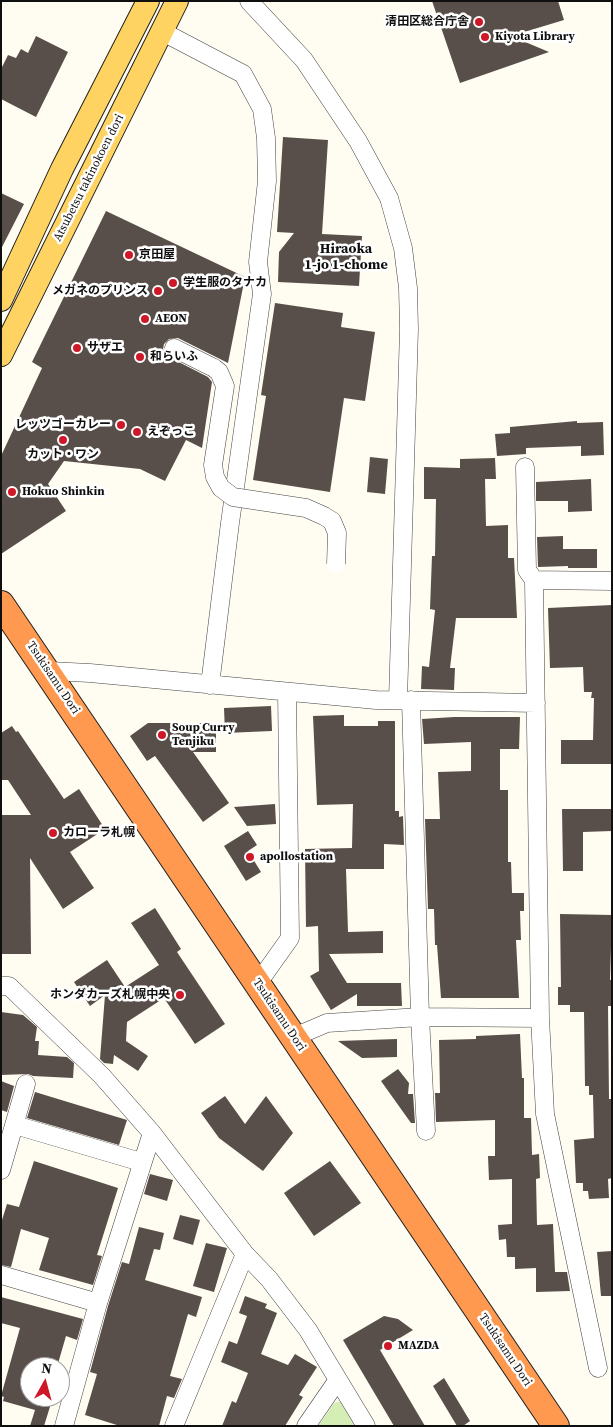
<!DOCTYPE html>
<meta charset="utf-8">
<style>
body{margin:0}
#map{position:relative;width:613px;height:1427px;overflow:hidden;background:#fffcf1;font-family:"Source Serif 4",serif}
canvas{display:block}
.frame{position:absolute;inset:0;border:2px solid #0f0f0f;pointer-events:none}
.north{position:absolute;left:20px;top:1357px;width:50px;height:50px;box-sizing:border-box;background:#fff;border:1px solid #9f9f9f;border-radius:50%;rotate:7deg;font-size:14px;font-weight:700;line-height:20px;text-align:center;color:#0f0f0f}
.north::after{content:'';display:block;margin:auto;width:18px;height:22px;background:#ce1827;clip-path:polygon(50% 0,100% 100%,50% 72%,0 100%)}
</style>
<div id="map">
<canvas width="613" height="1427"></canvas>
<div class="frame"></div>
<div class="north">N</div>
</div>
<script>
const ctx = document.querySelector('canvas').getContext('2d');
ctx.lineJoin = 'round';
function fillPath(path, color) { ctx.fillStyle = color; ctx.fill(path, 'evenodd'); }
const toPath = rows => new Path2D(rows.map(r => 'M' + r).join(''));
function trace(path, color, width, dash) { ctx.strokeStyle = color; ctx.lineWidth = width; ctx.lineCap = dash ? 'butt' : 'round'; ctx.setLineDash(dash || []); ctx.stroke(path); }
function write(font, color, halo, rows, align = 'center') {
  ctx.font = font + ' "Source Serif 4","Noto Sans JP",serif'; ctx.lineWidth = 5; ctx.setLineDash([]); ctx.textBaseline = 'middle'; ctx.strokeStyle = halo; ctx.fillStyle = color; for (const [text, x, y, turn = 0] of rows) {
    ctx.save(); ctx.translate(x, y); ctx.rotate((+turn || 0) * Math.PI / 180); ctx.textAlign = isNaN(turn) ? turn : align; if (halo) ctx.strokeText(text, 0, 0); ctx.fillText(text, 0, 0); ctx.restore();
  }
}
const green = toPath([
 [341,1401,355,1426,318,1426,334,1403]
]);
const building = toPath([
 [432,1,558,1,564,20,511,36,549,52,460,83],
 [36,36,68,52,36,117,1,99,1,69,8,55,16,58,21,49,28,53],
 [283,137,328,140,322,234,362,236,359,286,278,282,279,252,294,233,277,232],
 [1,193,24,204,1,249],
 [106,211,245,277,228,363,178,338,169,339,164,344,163,349,169,357,208,377,212,382,202,448,186,440,165,481,140,469,64,461,48,484,66,511,1,554,1,456,42,368,32,362],
 [275,303,343,313,341,327,375,332,365,401,344,398,330,492,253,480,266,396,261,395],
 [577,421,577,423,603,422,604,455,581,456,581,446,526,448,526,454,497,456,495,434,510,433,510,427],
 [370,457,388,459,385,494,367,492],
 [495,458,496,479,485,479,486,526,508,525,508,558,514,558,517,618,456,618,450,668,455,668,454,690,421,689,422,666,429,667,435,610,430,609,432,556,435,556,436,499,424,499,424,467,460,468,460,459],
 [591,479,592,511,568,512,568,501,536,501,536,482],
 [563,536,563,549,597,549,597,568,568,568,568,566,538,567,537,537],
 [612,605,612,764,561,764,561,740,593,740,594,698,591,698,592,692,584,692,583,667,550,668,548,608],
 [271,706,272,731,225,733,224,708],
 [344,715,344,726,378,726,378,721,395,721,395,811,399,811,399,817,403,816,404,845,384,844,384,869,346,869,348,932,383,931,383,953,329,954,347,983,401,983,402,1006,357,1006,357,994,331,1010,310,976,319,971,318,926,306,927,305,849,352,848,353,804,317,805,313,716],
 [454,717,520,717,519,749,500,749,500,790,508,790,508,862,511,862,512,893,524,893,524,911,520,911,521,940,516,940,519,998,441,998,437,945,435,945,434,909,428,909,425,819,440,819,438,772,471,771,471,742,424,744,422,719],
 [148,723,216,723,216,752,193,752,229,803,203,822,155,756,147,761,130,736],
 [12,726,16,732,18,731,64,799,79,789,105,829,70,852,94,888,63,909,30,858,31,954,1,954,1,815,31,815,8,780,1,780,1,733],
 [275,804,276,824,247,826,234,807],
 [562,809,612,809,612,831,583,832,583,871,563,871],
 [248,831,257,845,248,851,261,872,246,881,224,846],
 [155,908,181,949,177,952,225,1024,195,1044,164,998,127,1022,126,1041,148,1056,138,1071,114,1055,113,1064,104,1063,100,1059,105,995,90,1006,74,982,107,960,125,987,159,965,131,923],
 [560,914,612,915,610,980,612,980,612,1006,608,1006,609,1099,612,1099,612,1178,608,1179,609,1198,589,1199,588,1191,583,1191,583,1183,576,1183,574,1140,594,1138,593,1095,589,1095,589,1086,585,1086,584,1012,570,1012,570,1005,558,1005,558,987,561,987],
 [1,1012,23,1015,37,1027,35,1041,39,1041,38,1055,67,1057,74,1063,73,1078,33,1076,28,1074,1,1075],
 [520,1034,522,1078,524,1078,524,1118,531,1118,532,1155,539,1154,540,1178,536,1179,537,1225,553,1224,555,1272,567,1272,570,1291,536,1292,536,1268,515,1269,515,1257,507,1257,506,1239,499,1240,498,1225,512,1224,512,1179,489,1180,488,1156,495,1156,495,1120,436,1122,435,1093,440,1093,439,1040,476,1039,476,1036],
 [397,1039,397,1057,362,1058,338,1041],
 [398,1069,409,1083,408,1094,413,1094,415,1123,411,1123,381,1081],
 [1,1081,14,1086,7,1112,1,1110],
 [35,1092,127,1120,119,1145,27,1118],
 [225,1096,245,1124,266,1096,293,1133,263,1171,219,1138,201,1113],
 [34,1161,118,1188,97,1255,102,1256,93,1285,39,1270,49,1238,21,1229,11,1267,1,1265,1,1223,7,1204,19,1207],
 [330,1161,361,1203,314,1236,284,1193],
 [150,1174,173,1180,167,1201,144,1194],
 [180,1215,200,1220,193,1245,173,1239],
 [139,1227,164,1233,160,1250,154,1249,145,1280,202,1297,196,1317,188,1314,170,1376,182,1379,174,1398,167,1396,159,1426,120,1426,85,1415,97,1374,90,1372,108,1306,122,1262,129,1264],
 [206,1243,227,1248,214,1292,193,1286],
 [612,1251,612,1296,601,1296,597,1252],
 [245,1296,267,1304,265,1308,277,1313,261,1354,288,1365,295,1354,317,1367,299,1395,303,1397,285,1426,222,1426,232,1401,236,1403,248,1373,221,1362,229,1341,237,1344,247,1316,239,1313],
 [1,1297,83,1319,77,1340,66,1336,57,1367,30,1367,30,1397,53,1397,44,1426,30,1426,35,1410,3,1401,4,1397,1,1396,20,1328,1,1323],
 [384,1316,398,1319,413,1330,380,1350,425,1426,394,1426,343,1340],
 [444,1378,470,1421,463,1426,457,1426,433,1386]
]);
const minor = toPath([
 [249,1,304,60,358,141,389,198,403,248,408,288,409,329,398,700],
 [163,32,243,74,262,109,266,138,267,181,258,262,262,294,230,523,210,685],
 [174,348,214,368],
 [525,467,527,570,534,580,540,1018,545,1114,598,1368],
 [534,580,612,581],
 [49,671,90,673,376,700,536,703],
 [411,700,420,1017,426,1131],
 [258,983,290,938,287,692],
 [1,986,9,986,102,1076,152,1133,245,1254,269,1279,308,1330,366,1426],
 [294,1037,327,1023,420,1017,540,1018],
 [15,1125,141,1162],
 [1,1170,26,1084],
 [1,1275,98,1303],
 [64,1426,98,1303,152,1133],
 [174,1426,245,1254],
 [306,1426,337,1381]
]);
const major = toPath([
 [1,300,62,169,148,1],
 [1,355,177,1]
]);
const highway = toPath([
 [1,604,556,1426]
]);
const minorBridge = toPath([
 [214,368,219,372,225,386,213,465,215,477,221,488,233,497,306,508,324,516,332,521,337,533,336,564]
]);
const markers = [
 [479,22,5,"#ce1827"],
 [485,37,5,"#ce1827"],
 [129,255,5,"#ce1827"],
 [173,283,5,"#ce1827"],
 [158,291,5,"#ce1827"],
 [145,319,5,"#ce1827"],
 [77,348,5,"#ce1827"],
 [140,357,5,"#ce1827"],
 [121,425,5,"#ce1827"],
 [137,432,5,"#ce1827"],
 [63,440,5,"#ce1827"],
 [12,492,5,"#ce1827"],
 [162,735,5,"#ce1827"],
 [53,833,5,"#ce1827"],
 [250,857,5,"#ce1827"],
 [180,995,5,"#ce1827"],
 [388,1346,5,"#ce1827"]
];
const poiNames = [
 ["清田区総合庁舎",469,22,"right"],
 ["Kiyota Library",495,37],
 ["京田屋",139,255],
 ["学生服のタナカ",183,283],
 ["メガネのプリンス",148,291,"right"],
 ["AEON",155,319],
 ["サザエ",87,348],
 ["和らいふ",150,357],
 ["レッツゴーカレー",111,425,"right"],
 ["えぞっこ",147,432],
 ["カット・ワン",63,455,"center"],
 ["Hokuo Shinkin",22,492],
 ["Soup Curry",172,728],
 ["Tenjiku",172,742],
 ["カローラ札幌",63,833],
 ["apollostation",260,857],
 ["ホンダカーズ札幌中央",170,995,"right"],
 ["MAZDA",398,1346]
];
const streetNames = [
 ["Atsubetsu takinokoen dori",89,178,-63],
 ["Tsukisamu Dori",53,678,56],
 ["Tsukisamu Dori",279,1015,56],
 ["Tsukisamu Dori",505,1350,56]
];
const neighbourhoodNames = [
 ["Hiraoka",346,249],
 ["1-jo 1-chome",346,265]
];
fillPath(green, '#d5eeb5');
fillPath(building, '#594f4a');
trace(minor, '#424242', 19);
trace(major, '#202020', 24);
trace(highway, '#202020', 28);
trace(minor, '#fff', 18);
trace(major, '#ffd361', 22);
trace(highway, '#ff994f', 26);
trace(minorBridge, '#424242', 19, []);
trace(minorBridge, '#fff', 18);
for (const [x, y, r, color] of markers) { const dot = new Path2D(); dot.arc(x, y, r, 0, 2 * Math.PI); ctx.fillStyle = color; ctx.fill(dot); trace(dot, '#fff', 2); }
write('bold 12px', '#0f0f0f', '#fff', poiNames, 'left');
write('12px', '#0f0f0f', '#fff', streetNames);
write('bold 14px', '#0f0f0f', '#fff', neighbourhoodNames);
</script>
